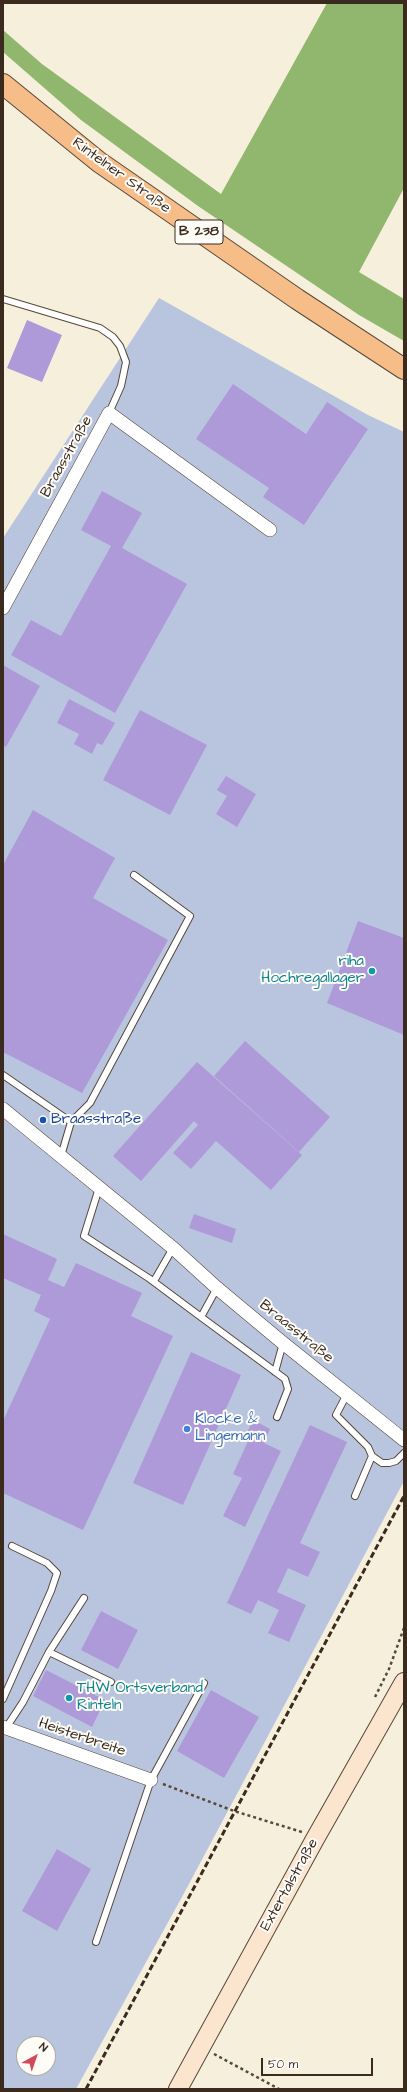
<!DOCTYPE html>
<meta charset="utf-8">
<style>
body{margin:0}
#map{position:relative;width:407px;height:2092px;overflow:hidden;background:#f5efdc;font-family:"Architects Daughter",sans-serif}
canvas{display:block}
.frame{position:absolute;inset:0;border:4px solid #3b2a1e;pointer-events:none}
.north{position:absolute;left:16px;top:2036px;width:40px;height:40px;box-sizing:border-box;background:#fdfcf7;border:1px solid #afa8a0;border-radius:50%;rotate:40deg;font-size:11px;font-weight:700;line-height:16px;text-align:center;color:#3b2a1e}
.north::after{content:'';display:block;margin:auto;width:14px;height:18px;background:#d1495b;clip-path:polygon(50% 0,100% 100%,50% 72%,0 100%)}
.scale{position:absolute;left:261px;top:2058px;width:112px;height:18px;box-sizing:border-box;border:2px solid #3b2a1e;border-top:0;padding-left:5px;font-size:12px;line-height:14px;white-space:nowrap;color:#3b2a1e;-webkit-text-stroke:3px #fdfcf7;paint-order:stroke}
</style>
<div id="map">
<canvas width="407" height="2092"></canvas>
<div class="frame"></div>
<div class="north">N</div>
<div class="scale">50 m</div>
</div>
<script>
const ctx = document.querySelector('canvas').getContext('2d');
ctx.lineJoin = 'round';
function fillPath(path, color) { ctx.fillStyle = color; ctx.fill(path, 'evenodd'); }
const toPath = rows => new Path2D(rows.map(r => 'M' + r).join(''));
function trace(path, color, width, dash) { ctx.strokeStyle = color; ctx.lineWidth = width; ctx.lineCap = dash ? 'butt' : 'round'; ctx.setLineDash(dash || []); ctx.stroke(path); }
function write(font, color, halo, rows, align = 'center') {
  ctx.font = font + ' "Architects Daughter",sans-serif'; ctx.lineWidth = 4; ctx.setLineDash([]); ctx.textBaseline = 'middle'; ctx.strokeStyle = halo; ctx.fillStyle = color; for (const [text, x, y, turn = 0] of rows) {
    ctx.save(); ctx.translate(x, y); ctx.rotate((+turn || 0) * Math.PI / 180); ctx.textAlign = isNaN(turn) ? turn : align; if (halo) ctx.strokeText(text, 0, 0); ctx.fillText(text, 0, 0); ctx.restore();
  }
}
const industrial = toPath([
 [159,298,368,415,404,432,404,1481,182,1897,76,2089,3,2089,3,538],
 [24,2044,48,2044,48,2068,24,2068]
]);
const forest = toPath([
 [327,3,404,3,404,188,359,272,404,299,404,341,359,315,198,206,81,120,3,52,3,30,42,64,221,194]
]);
const building = toPath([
 [27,320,62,335,42,382,7,368],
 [233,384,306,434,327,402,368,429,304,525,263,497,269,488,196,439],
 [102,491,142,513,122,548,187,584,115,713,11,655,31,620,61,636,111,546,81,530],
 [3,665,40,686,6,747,3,745],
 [69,699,115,723,102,745,97,743,92,754,74,744,79,734,57,723],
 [140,710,207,745,170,815,103,780],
 [226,776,256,794,237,827,216,814,227,796,217,790],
 [33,810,115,858,93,898,168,940,82,1093,3,1052,3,865],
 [358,921,404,938,404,1035,327,1003],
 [245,1041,330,1117,299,1152,214,1076],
 [197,1062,302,1155,271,1190,216,1141,191,1169,173,1153,198,1125,194,1121,141,1181,113,1156],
 [194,1214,236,1229,232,1243,189,1228],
 [3,1234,57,1259,48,1280,64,1287,76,1263,142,1293,131,1316,173,1336,83,1530,3,1493,3,1421,50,1319,34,1311,41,1295,3,1278],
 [191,1352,241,1375,183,1505,133,1483],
 [253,1420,270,1429,264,1443,281,1451,245,1527,223,1516,242,1478,233,1474,250,1437,246,1435],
 [310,1425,347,1442,300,1543,320,1552,308,1577,288,1568,277,1592,306,1605,289,1642,268,1633,279,1610,258,1600,251,1614,227,1603],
 [101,1611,138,1630,118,1669,81,1650],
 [46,1670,105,1700,92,1727,33,1696],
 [211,1690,259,1717,224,1778,177,1751],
 [57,1849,91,1869,57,1931,22,1911]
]);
const path = toPath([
 [375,1697,389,1669,404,1628],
 [163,1784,234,1811,302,1832],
 [214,2054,279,2089]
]);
const service = toPath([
 [3,299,100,328,113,337,120,346,126,362,121,386,109,413],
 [3,1075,71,1122,61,1156],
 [71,1122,90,1103,190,916,134,875],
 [99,1188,84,1236,150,1279,201,1317,217,1288],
 [154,1281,173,1248],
 [201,1317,285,1379,288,1389,277,1417],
 [275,1372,283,1343],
 [347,1394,336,1415,368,1447,372,1456,355,1496],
 [372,1456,382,1463,389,1463,396,1461,404,1453],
 [49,1652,111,1682],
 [3,1699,51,1591,57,1573,47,1563,12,1546],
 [6,1728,23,1702,49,1652,84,1598],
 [96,1942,151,1780,204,1683]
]);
const minor = toPath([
 [3,608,109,413,270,530],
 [3,1109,173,1248,217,1288,283,1343,404,1440],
 [3,1727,151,1780]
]);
const secondary = toPath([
 [178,2089,315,1839,404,1682]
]);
const primary = toPath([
 [3,84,99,162,297,299,404,369]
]);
const rail = toPath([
 [86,2089,404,1496]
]);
const markers = [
 [372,971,4,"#0f9aa8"],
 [43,1120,4,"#1a4fb4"],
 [187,1429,4,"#3f7fe0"],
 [69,1698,4,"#0f9aa8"]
];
const shields = [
 [199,232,48]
];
const shieldNames = [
 ["B 238",199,232]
];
const streetNames = [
 ["Rintelner Straße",121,176,36],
 ["Braasstraße",67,457,-61],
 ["Braasstraße",296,1332,39],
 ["Heisterbreite",82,1738,19],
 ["Extertalstraße",290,1885,-61]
];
const cultureNames = [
 ["riha",364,962],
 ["Hochregallager",364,979],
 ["THW Ortsverband",77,1689,"left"],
 ["Rinteln",77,1706,"left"]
];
const transitNames = [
 ["Braasstraße",51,1120]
];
const shopNames = [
 ["Klocke &",195,1420],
 ["Lingemann",195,1437]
];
fillPath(industrial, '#b9c5de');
fillPath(forest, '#90b76d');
fillPath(building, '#ae9ad8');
trace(service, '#57483a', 8);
trace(minor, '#57483a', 14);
trace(secondary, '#57483a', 20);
trace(primary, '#57483a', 22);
trace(path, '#57483a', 2.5, [3, 3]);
trace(service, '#fff', 6);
trace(minor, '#fff', 13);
trace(secondary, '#fce5cf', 18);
trace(primary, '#f7bd88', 20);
trace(rail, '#3b2a1e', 3, [6, 3]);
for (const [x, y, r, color] of markers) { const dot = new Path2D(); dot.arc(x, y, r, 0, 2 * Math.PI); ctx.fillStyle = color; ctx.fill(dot); trace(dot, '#fdfcf7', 1.5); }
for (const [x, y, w] of shields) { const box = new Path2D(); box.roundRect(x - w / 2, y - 12, w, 24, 3); ctx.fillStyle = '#fdfcf7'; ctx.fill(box); trace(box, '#3b2a1e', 1); }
write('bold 14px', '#3b2a1e', null, shieldNames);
write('15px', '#3b2a1e', '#fdfcf7', streetNames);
write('15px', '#0d838f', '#fdfcf7', cultureNames, 'right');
write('15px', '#164399', '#fdfcf7', transitNames, 'left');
write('15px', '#366cbe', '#fdfcf7', shopNames, 'left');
</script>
